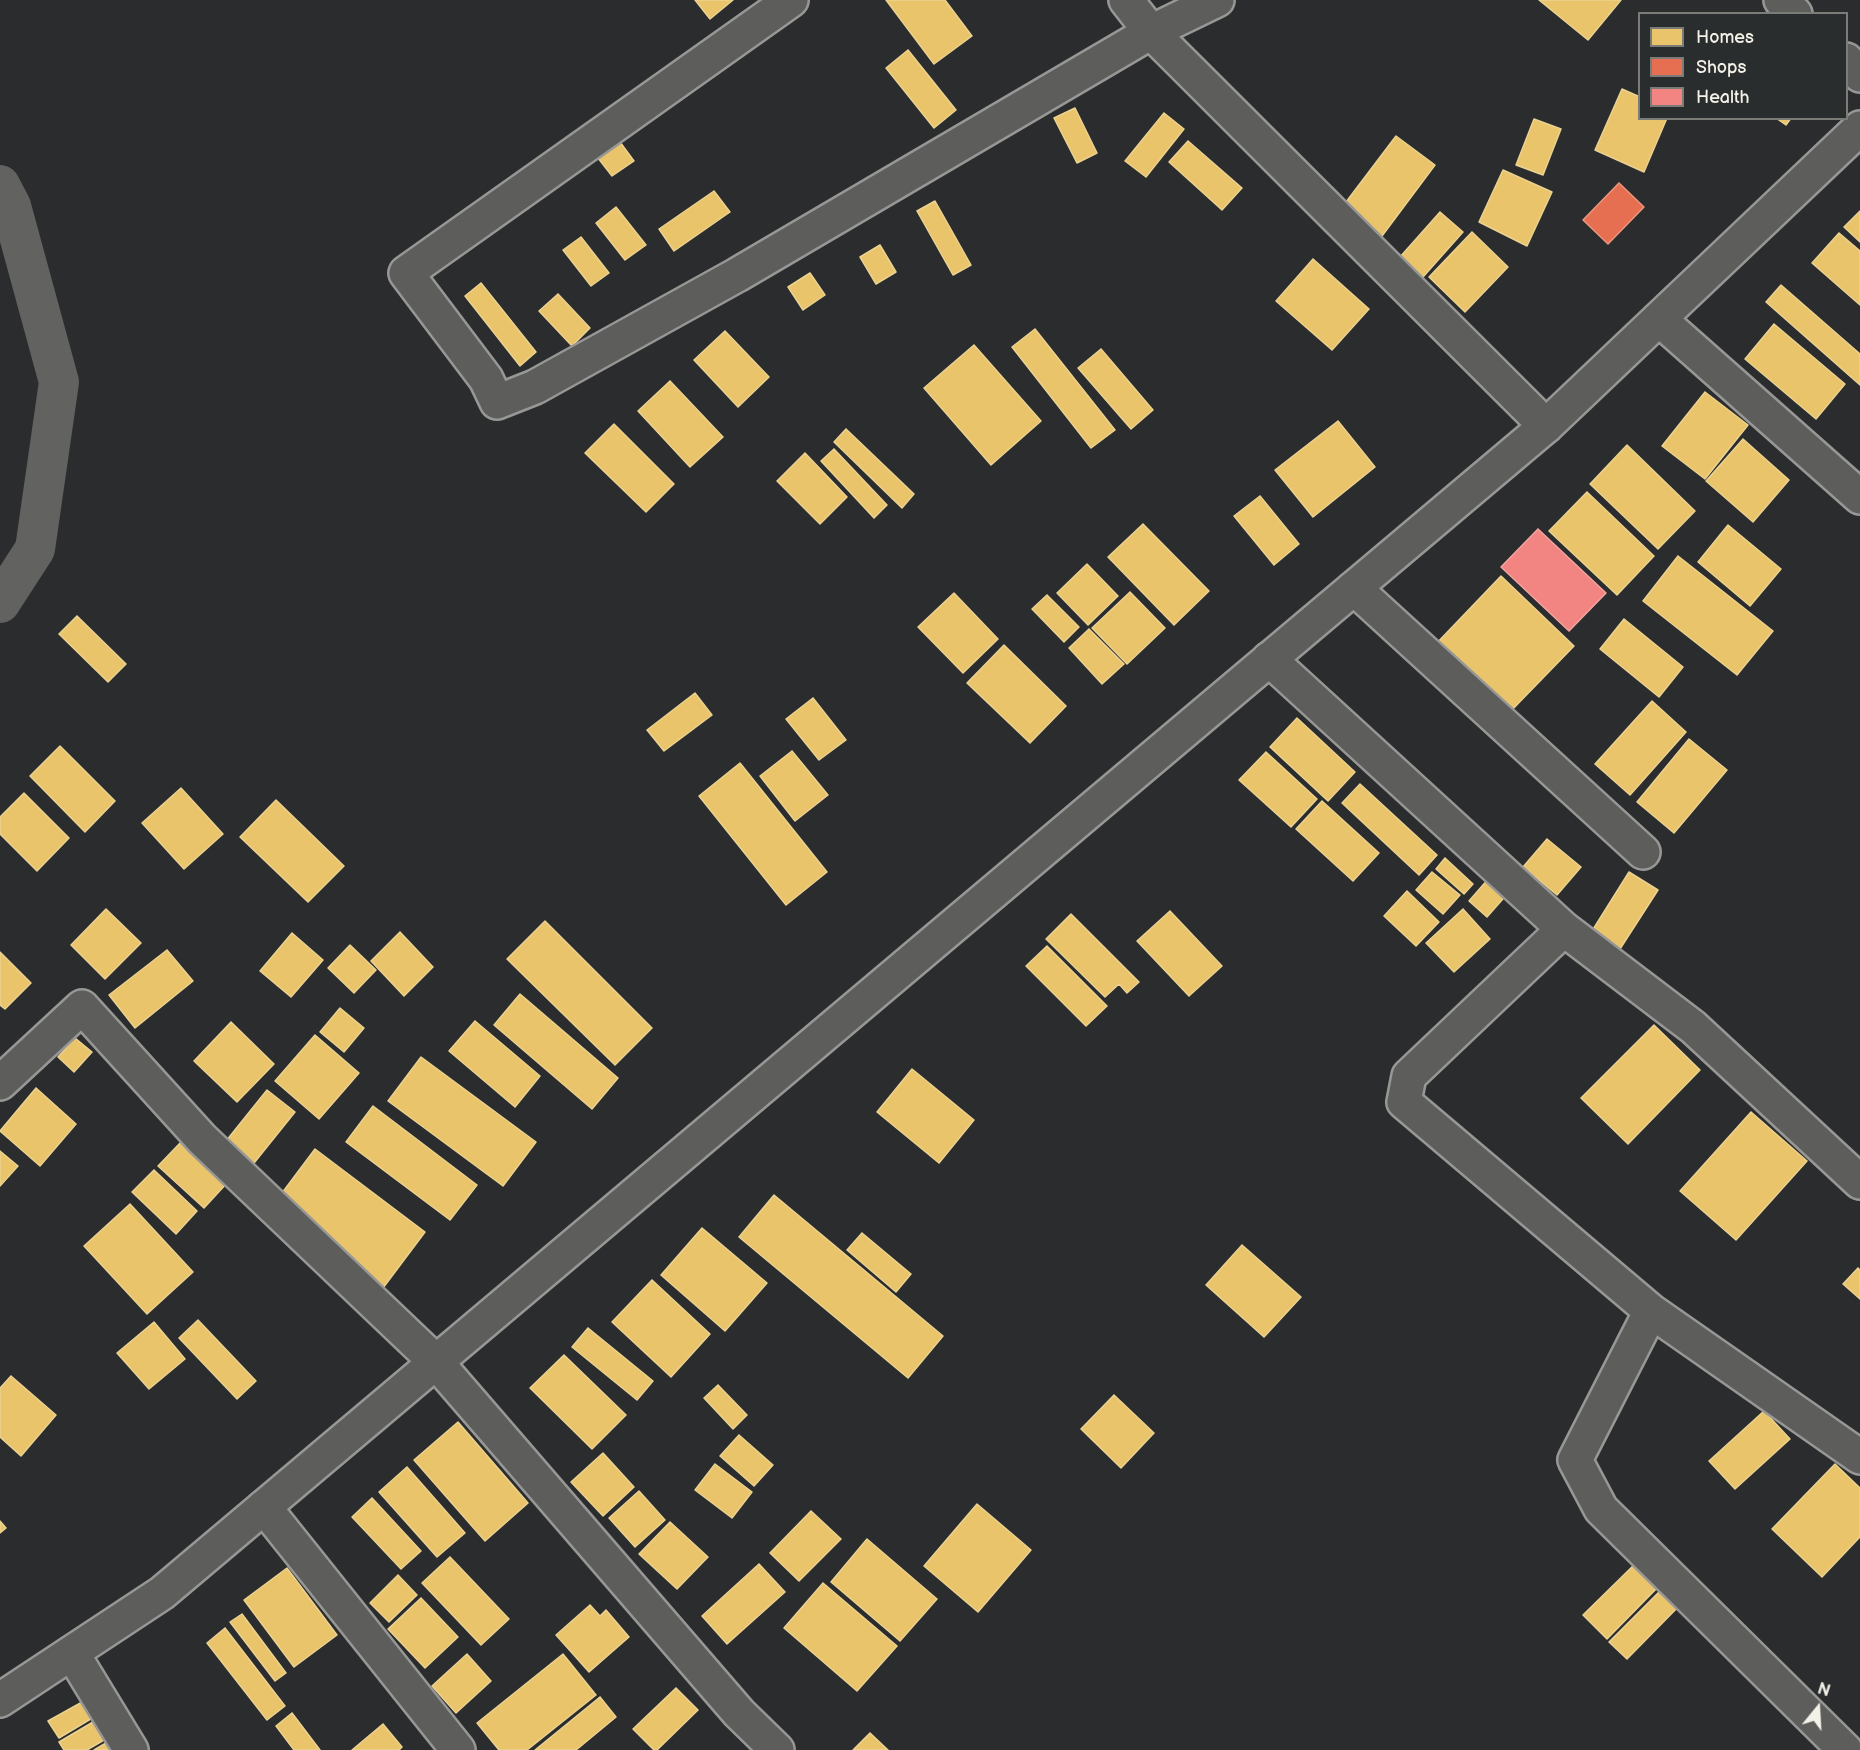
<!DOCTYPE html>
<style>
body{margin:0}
#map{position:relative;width:1860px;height:1750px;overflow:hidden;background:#2b2c2d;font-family:"Balsamiq Sans",sans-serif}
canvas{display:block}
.legend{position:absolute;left:1638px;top:12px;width:210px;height:108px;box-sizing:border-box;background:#2a2d2e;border:2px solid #7b7b78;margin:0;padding:8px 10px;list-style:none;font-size:18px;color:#f4f1e8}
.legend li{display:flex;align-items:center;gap:12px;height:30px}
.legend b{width:30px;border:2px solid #7b7b78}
.north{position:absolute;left:1788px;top:1678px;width:60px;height:60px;-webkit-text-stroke:4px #2a2d2e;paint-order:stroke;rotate:18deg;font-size:16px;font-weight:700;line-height:24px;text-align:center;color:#f4f1e8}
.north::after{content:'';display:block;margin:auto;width:21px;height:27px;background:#f4f1e8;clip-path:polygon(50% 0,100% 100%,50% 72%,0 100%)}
</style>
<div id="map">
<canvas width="1860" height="1750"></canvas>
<ul class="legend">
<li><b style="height:16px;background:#e9c46a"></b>Homes</li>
<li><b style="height:16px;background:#e76f51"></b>Shops</li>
<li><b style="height:16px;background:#f28482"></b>Health</li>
</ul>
<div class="north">N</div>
</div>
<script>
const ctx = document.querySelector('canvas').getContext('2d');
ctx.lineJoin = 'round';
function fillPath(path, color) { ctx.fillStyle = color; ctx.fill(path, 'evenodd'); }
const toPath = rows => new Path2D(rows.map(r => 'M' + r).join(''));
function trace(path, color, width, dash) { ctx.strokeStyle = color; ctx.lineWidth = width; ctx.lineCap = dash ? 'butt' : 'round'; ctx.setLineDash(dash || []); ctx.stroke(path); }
const homes = toPath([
 [695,0,733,0,710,19,695,0],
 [886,0,945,0,972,36,934,64,886,0],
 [1539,0,1621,0,1588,40,1539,0],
 [908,50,956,110,934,128,886,68,908,50],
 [1622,89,1640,97,1640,118,1667,118,1644,172,1595,150,1622,89],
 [1075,108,1097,153,1077,163,1054,118,1075,108],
 [1164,113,1184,129,1146,177,1125,161,1164,113],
 [1776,118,1791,118,1786,125,1776,118],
 [1534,119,1561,129,1543,175,1516,165,1534,119],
 [1396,136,1435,165,1382,236,1343,206,1396,136],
 [1188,141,1242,188,1222,210,1169,162,1188,141],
 [620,142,634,161,612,176,598,158,620,142],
 [1503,170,1552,192,1527,246,1479,222,1503,170],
 [714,191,730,212,674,251,659,229,714,191],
 [935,201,971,265,953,275,917,211,935,201],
 [616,207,646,245,625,260,596,223,616,207],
 [1860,211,1860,242,1844,227,1860,211],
 [1440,212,1463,232,1423,277,1400,257,1440,212],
 [1472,232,1508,267,1465,312,1429,277,1472,232],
 [1839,233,1860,251,1860,305,1812,263,1839,233],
 [581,237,609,273,591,286,563,250,581,237],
 [880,245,896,272,876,284,860,257,880,245],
 [1313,259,1369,309,1332,350,1276,301,1313,259],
 [810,273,825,295,803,310,788,287,810,273],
 [481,283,536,352,520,366,465,296,481,283],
 [1781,285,1860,354,1860,385,1766,302,1781,285],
 [558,294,590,328,572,346,539,311,558,294],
 [1774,324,1845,384,1816,419,1745,359,1774,324],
 [1035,329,1115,430,1091,448,1012,347,1035,329],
 [725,331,769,377,738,407,694,360,725,331],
 [974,345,1041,421,991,465,924,388,974,345],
 [1101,349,1153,410,1131,429,1078,368,1101,349],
 [670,381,723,437,690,467,638,411,670,381],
 [1705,392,1748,425,1705,479,1662,446,1705,392],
 [1338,421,1375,467,1313,517,1275,470,1338,421],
 [614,424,674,484,646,512,585,453,614,424],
 [846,429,914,494,902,508,834,442,846,429],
 [1743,439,1789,480,1753,522,1706,481,1743,439],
 [1627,445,1695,511,1658,549,1590,484,1627,445],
 [834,449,887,505,874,518,821,461,834,449],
 [805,453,847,497,820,524,777,481,805,453],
 [1587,492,1654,556,1617,595,1549,531,1587,492],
 [1260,496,1299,544,1274,565,1234,516,1260,496],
 [1143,524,1209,591,1174,625,1108,557,1143,524],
 [1728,525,1781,569,1750,606,1698,562,1728,525],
 [1678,556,1773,631,1737,675,1643,601,1678,556],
 [1087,564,1118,596,1088,625,1057,593,1087,564],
 [1501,576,1574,646,1507,715,1434,646,1501,576],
 [1130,592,1165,628,1127,664,1092,628,1130,592],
 [954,593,998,639,963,673,918,627,954,593],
 [1047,595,1079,627,1064,642,1032,609,1047,595],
 [77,616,126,664,108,682,59,634,77,616],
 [1624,619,1683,667,1659,697,1600,649,1624,619],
 [1089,629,1124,664,1102,684,1069,648,1089,629],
 [1004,645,1066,706,1030,743,967,683,1004,645],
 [695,693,712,715,664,751,647,730,695,693],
 [813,698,846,740,819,760,786,719,813,698],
 [1652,701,1686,732,1630,795,1595,764,1652,701],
 [1297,718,1355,772,1328,801,1270,747,1297,718],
 [1689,739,1727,770,1674,833,1637,802,1689,739],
 [60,746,115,801,85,832,30,776,60,746],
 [792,751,828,795,795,821,760,776,792,751],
 [1266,752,1317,799,1291,827,1239,780,1266,752],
 [740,763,827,872,786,905,699,796,740,763],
 [1360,784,1437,855,1419,875,1342,803,1360,784],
 [181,788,223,834,184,869,142,823,181,788],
 [24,793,69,838,37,871,0,834,0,817,24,793],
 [276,800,344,866,308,902,240,837,276,800],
 [1322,801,1379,853,1353,881,1296,829,1322,801],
 [1547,839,1581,867,1557,895,1523,867,1547,839],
 [1445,858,1473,884,1464,894,1436,869,1445,858],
 [1432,872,1460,895,1443,914,1416,890,1432,872],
 [1629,872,1658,890,1620,949,1592,931,1629,872],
 [1490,877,1509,892,1487,917,1469,901,1490,877],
 [1407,891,1439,922,1416,946,1384,916,1407,891],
 [106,909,141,943,105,979,71,945,106,909],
 [1463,909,1490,939,1454,972,1426,943,1463,909],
 [1170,911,1222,966,1189,996,1137,941,1170,911],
 [1071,914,1139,982,1127,993,1119,984,1105,997,1046,939,1071,914],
 [545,921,652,1028,615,1065,507,959,545,921],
 [400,932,433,967,404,996,371,961,400,932],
 [292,933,323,960,291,997,260,971,292,933],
 [350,945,376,970,354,993,328,968,350,945],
 [1047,946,1107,1006,1086,1026,1026,966,1047,946],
 [167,950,193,981,135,1028,109,995,167,950],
 [0,952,31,983,5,1009,0,1005,0,952],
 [520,994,618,1078,592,1109,494,1025,520,994],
 [340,1008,364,1028,344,1052,320,1032,340,1008],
 [475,1021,540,1076,515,1107,449,1051,475,1021],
 [231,1022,274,1064,237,1102,194,1061,231,1022],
 [1654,1025,1700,1070,1628,1144,1581,1098,1654,1025],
 [315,1035,359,1073,319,1119,275,1081,315,1035],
 [75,1038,92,1052,74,1072,58,1057,75,1038],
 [421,1057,536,1142,503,1186,388,1101,421,1057],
 [912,1069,974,1120,939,1163,877,1112,912,1069],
 [36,1088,76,1124,40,1166,0,1131,36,1088],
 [267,1090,295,1112,246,1173,218,1151,267,1090],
 [373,1106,477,1185,450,1220,346,1142,373,1106],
 [1751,1112,1807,1161,1736,1240,1680,1191,1751,1112],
 [182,1141,227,1183,204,1208,158,1166,182,1141],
 [315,1149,425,1232,383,1288,273,1205,315,1149],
 [0,1151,18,1166,0,1186,0,1151],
 [154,1170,197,1211,176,1234,132,1192,154,1170],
 [774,1195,943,1336,908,1378,739,1237,774,1195],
 [130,1204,193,1272,147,1314,84,1246,130,1204],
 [702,1228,767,1283,725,1331,661,1275,702,1228],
 [862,1233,911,1274,896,1292,847,1250,862,1233],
 [1242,1245,1301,1297,1264,1337,1206,1285,1242,1245],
 [1858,1268,1860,1270,1860,1299,1843,1284,1858,1268],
 [652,1280,710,1334,671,1377,612,1322,652,1280],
 [198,1320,256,1381,237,1399,179,1338,198,1320],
 [154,1322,185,1359,149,1389,117,1353,154,1322],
 [588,1328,653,1381,637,1400,572,1347,588,1328],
 [564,1355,626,1415,592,1449,530,1388,564,1355],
 [11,1376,56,1415,21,1456,0,1437,0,1388,11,1376],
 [718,1385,747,1415,733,1429,704,1398,718,1385],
 [1114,1395,1154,1433,1121,1468,1081,1429,1114,1395],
 [1764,1411,1790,1439,1735,1489,1709,1461,1764,1411],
 [458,1422,528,1503,485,1541,414,1460,458,1422],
 [739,1435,773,1465,754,1486,720,1456,739,1435],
 [603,1453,634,1487,603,1516,571,1482,603,1453],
 [715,1464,752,1492,732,1518,695,1490,715,1464],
 [1835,1464,1860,1488,1860,1537,1822,1577,1772,1529,1835,1464],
 [407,1467,465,1533,437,1557,379,1492,407,1467],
 [639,1491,665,1520,635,1547,609,1518,639,1491],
 [372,1498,421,1551,401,1569,352,1517,372,1498],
 [977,1504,1031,1550,978,1612,924,1566,977,1504],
 [811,1511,841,1539,799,1581,770,1553,811,1511],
 [0,1521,6,1528,0,1533,0,1521],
 [670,1522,708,1557,677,1589,639,1554,670,1522],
 [867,1539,937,1599,900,1641,831,1582,867,1539],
 [450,1557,509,1619,481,1645,422,1583,450,1557],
 [1638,1561,1661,1584,1607,1639,1583,1615,1638,1561],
 [759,1564,785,1592,727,1644,702,1616,759,1564],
 [287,1568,337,1635,294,1667,244,1600,287,1568],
 [398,1575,417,1595,389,1622,370,1603,398,1575],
 [823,1583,897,1646,857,1691,784,1628,823,1583],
 [1667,1584,1684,1601,1627,1659,1609,1642,1667,1584],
 [421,1598,458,1637,425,1668,388,1629,421,1598],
 [590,1605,600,1616,606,1610,629,1637,589,1672,556,1635,590,1605],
 [242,1614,286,1673,275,1681,230,1622,242,1614],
 [225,1628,285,1706,267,1720,207,1643,225,1628],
 [467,1654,491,1681,456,1713,432,1686,467,1654],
 [563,1654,596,1695,527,1750,499,1750,477,1723,563,1654],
 [676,1688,698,1710,657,1750,654,1750,633,1729,676,1688],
 [600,1697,616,1717,576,1750,535,1750,600,1697],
 [84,1701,94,1717,59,1738,48,1721,84,1701],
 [292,1713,320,1750,294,1750,276,1726,292,1713],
 [93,1722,104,1740,87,1750,64,1750,59,1742,93,1722],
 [383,1724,402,1747,399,1750,352,1750,383,1724],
 [870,1733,888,1750,853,1750,870,1733],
 [106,1743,110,1750,94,1750,106,1743]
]);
const shops = toPath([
 [1619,183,1644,207,1608,244,1583,220,1619,183]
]);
const health = toPath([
 [1538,529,1606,593,1569,631,1501,567,1538,529]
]);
const canal = toPath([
 [0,185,11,206,59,382,35,549,0,603]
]);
const minor = toPath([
 [791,0,406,273,486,379,497,402,535,387,737,275,1151,32,1217,0],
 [1126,0,1151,32,1546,426],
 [1781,0,1795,14],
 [1846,60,1860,75],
 [1659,319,1860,497],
 [1354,588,1643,852],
 [1269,659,1564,929,1693,1027,1860,1182],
 [1564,929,1409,1076,1404,1102,1651,1311],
 [0,1083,82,1007,202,1139,436,1362,739,1713,777,1750],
 [264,1507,458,1750],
 [72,1653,131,1750],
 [1845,1750,1601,1509,1575,1460,1651,1311,1860,1457]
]);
const secondary = toPath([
 [0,1700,162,1593,1546,426,1860,128]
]);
fillPath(homes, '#e9c46a');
trace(homes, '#ecd290', 1.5);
fillPath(shops, '#e76f51');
trace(shops, '#eb967e', 1.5);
fillPath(health, '#f28482');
trace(health, '#f3a5a1', 1.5);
trace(canal, '#626361', 40);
trace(minor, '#979796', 38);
trace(secondary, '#979796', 38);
trace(minor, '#5d5d5c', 33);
trace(secondary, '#5d5d5c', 33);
</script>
